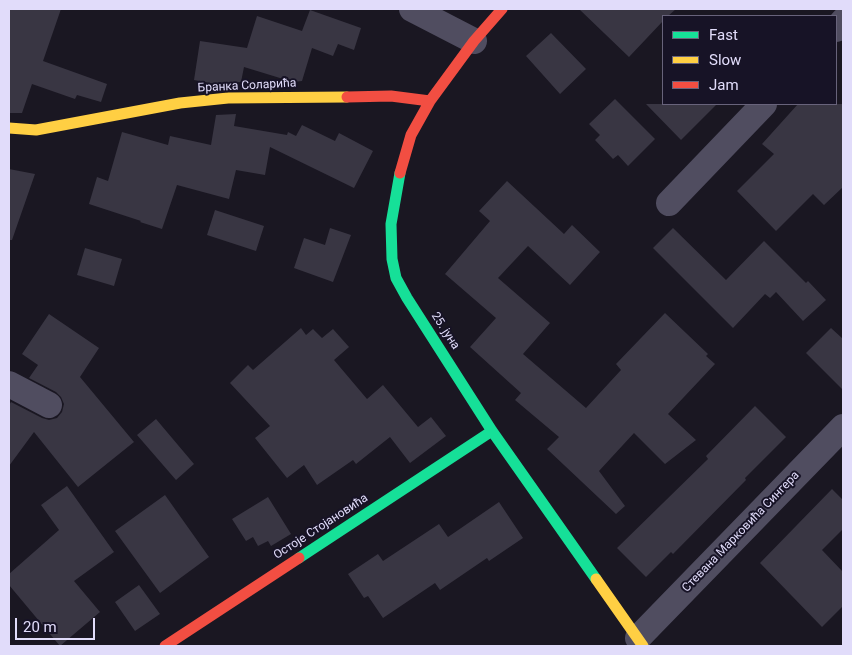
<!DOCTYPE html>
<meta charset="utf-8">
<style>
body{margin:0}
#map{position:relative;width:852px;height:655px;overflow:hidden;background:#1a1722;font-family:Roboto,sans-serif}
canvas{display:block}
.frame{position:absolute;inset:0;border:10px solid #e1dcfa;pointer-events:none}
.legend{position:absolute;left:662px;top:15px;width:175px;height:90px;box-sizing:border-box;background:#171326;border:1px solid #68637b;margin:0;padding:6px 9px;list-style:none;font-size:15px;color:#e1dcfa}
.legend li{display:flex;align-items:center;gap:10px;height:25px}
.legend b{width:25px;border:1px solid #68637b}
.scale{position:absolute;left:15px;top:618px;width:80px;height:22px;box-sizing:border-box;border:2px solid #e1dcfa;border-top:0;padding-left:6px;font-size:15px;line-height:18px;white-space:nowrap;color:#e1dcfa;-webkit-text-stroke:4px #171326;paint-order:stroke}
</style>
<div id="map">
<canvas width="852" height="655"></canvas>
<div class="frame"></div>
<ul class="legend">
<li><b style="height:6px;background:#16e098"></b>Fast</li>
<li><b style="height:6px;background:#ffcf43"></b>Slow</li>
<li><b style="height:6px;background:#f24e42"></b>Jam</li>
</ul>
<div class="scale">20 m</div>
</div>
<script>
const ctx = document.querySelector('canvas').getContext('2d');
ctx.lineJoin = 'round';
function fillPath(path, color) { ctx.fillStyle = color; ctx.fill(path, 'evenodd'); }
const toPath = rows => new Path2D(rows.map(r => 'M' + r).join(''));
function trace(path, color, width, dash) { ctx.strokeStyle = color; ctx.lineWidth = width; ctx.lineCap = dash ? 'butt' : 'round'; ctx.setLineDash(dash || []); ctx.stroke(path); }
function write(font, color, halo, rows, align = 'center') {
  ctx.font = font + ' Roboto,sans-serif'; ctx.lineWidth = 4; ctx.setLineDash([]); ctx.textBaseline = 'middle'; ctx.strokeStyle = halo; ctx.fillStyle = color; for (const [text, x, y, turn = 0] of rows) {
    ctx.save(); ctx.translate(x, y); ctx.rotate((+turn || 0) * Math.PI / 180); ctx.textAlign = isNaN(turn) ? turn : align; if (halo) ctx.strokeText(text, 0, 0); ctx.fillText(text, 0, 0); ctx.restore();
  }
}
const building = toPath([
 [9,9,61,9,43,61,107,84,101,102,77,95,75,99,32,84,22,113,9,113],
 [579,9,676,9,668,16,663,16,663,21,629,57],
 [310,10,361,28,354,50,338,44,333,56,312,48,302,81,293,82,244,67,241,82,215,84,194,80,200,41,247,48,257,16,302,31],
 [551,33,586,69,560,94,526,56],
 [615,99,655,139,628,166,618,155,613,159,595,140,600,135,589,124],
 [646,104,717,104,681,140],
 [798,104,843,104,843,187,824,205,813,194,776,231,737,191,774,154,762,144],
 [236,114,234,126,287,135,288,132,296,136,302,125,335,141,339,133,373,151,354,188,270,147,265,175,236,170,229,199,177,185,162,229,140,222,141,221,89,204,97,177,108,181,122,132,168,145,170,136,211,145,216,115],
 [9,169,35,174,12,240,9,240],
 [507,181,564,234,572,225,600,252,570,285,528,246,498,278,550,323,523,354,586,408,621,370,616,364,665,313,708,354,706,356,715,364,668,414,696,440,665,464,634,433,599,471,625,506,616,514,547,449,559,437,515,400,521,393,470,347,496,318,445,274,490,221,479,211],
 [215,210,264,226,256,251,207,235],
 [330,228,351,235,333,282,294,268,304,238,325,245],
 [673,228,726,280,764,241,806,283,808,281,826,300,803,321,776,292,770,298,765,294,733,328,653,248],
 [85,248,122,259,114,286,77,275],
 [49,314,99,348,80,377,134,442,78,487,34,432,9,466,9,405,11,402,42,418,49,420,57,418,62,412,64,404,61,397,56,392,29,378,38,365,22,354],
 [301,328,306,335,313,329,322,338,333,329,349,347,334,360,367,399,383,385,418,427,431,417,446,436,410,463,390,437,356,464,353,460,317,485,304,465,287,478,255,438,270,426,230,383,248,365,253,370],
 [831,328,843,339,843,390,806,353],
 [755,406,786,437,745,478,746,480,673,554,671,552,646,577,617,548,708,459,706,456],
 [156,419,194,464,176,480,137,435],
 [67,486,114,552,74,581,100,612,60,646,9,585,9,574,59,530,41,505],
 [832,489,843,500,843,529,822,550,843,572,843,606,822,627,760,563],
 [165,495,209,557,160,593,115,531],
 [268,497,291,534,271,546,268,541,258,546,253,537,246,541,232,519],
 [499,502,523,538,489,561,487,558,440,590,435,583,383,618,368,596,364,598,348,574,378,554,383,561,439,524,448,537],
 [139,585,160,614,135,631,115,602]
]);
const street = toPath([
 [412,9,474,41],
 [836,29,843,21],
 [669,203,764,104],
 [9,384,49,405],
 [638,638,843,427]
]);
const fast = toPath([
 [400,173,391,224,392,259,396,278,407,298,492,431,596,579],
 [299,558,492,431]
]);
const slow = toPath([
 [9,128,36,130,180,103,228,98,347,97],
 [596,579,643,646]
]);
const jam = toPath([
 [347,97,391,96,430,101],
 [400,173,411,135,430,101,474,41,502,9],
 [165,646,299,558]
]);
const streetNames = [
 ["Бранка Соларића",247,86,-3],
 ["25. јуна",445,331,57],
 ["Остоје Стојановића",321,527,-33],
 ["Стевана Марковића Сингера",741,532,-46]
];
fillPath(building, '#393643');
trace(street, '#504d60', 26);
trace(fast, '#16e098', 11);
trace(slow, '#ffcf43', 11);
trace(jam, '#f24e42', 11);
write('12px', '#e1dcfa', '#171326', streetNames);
</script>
